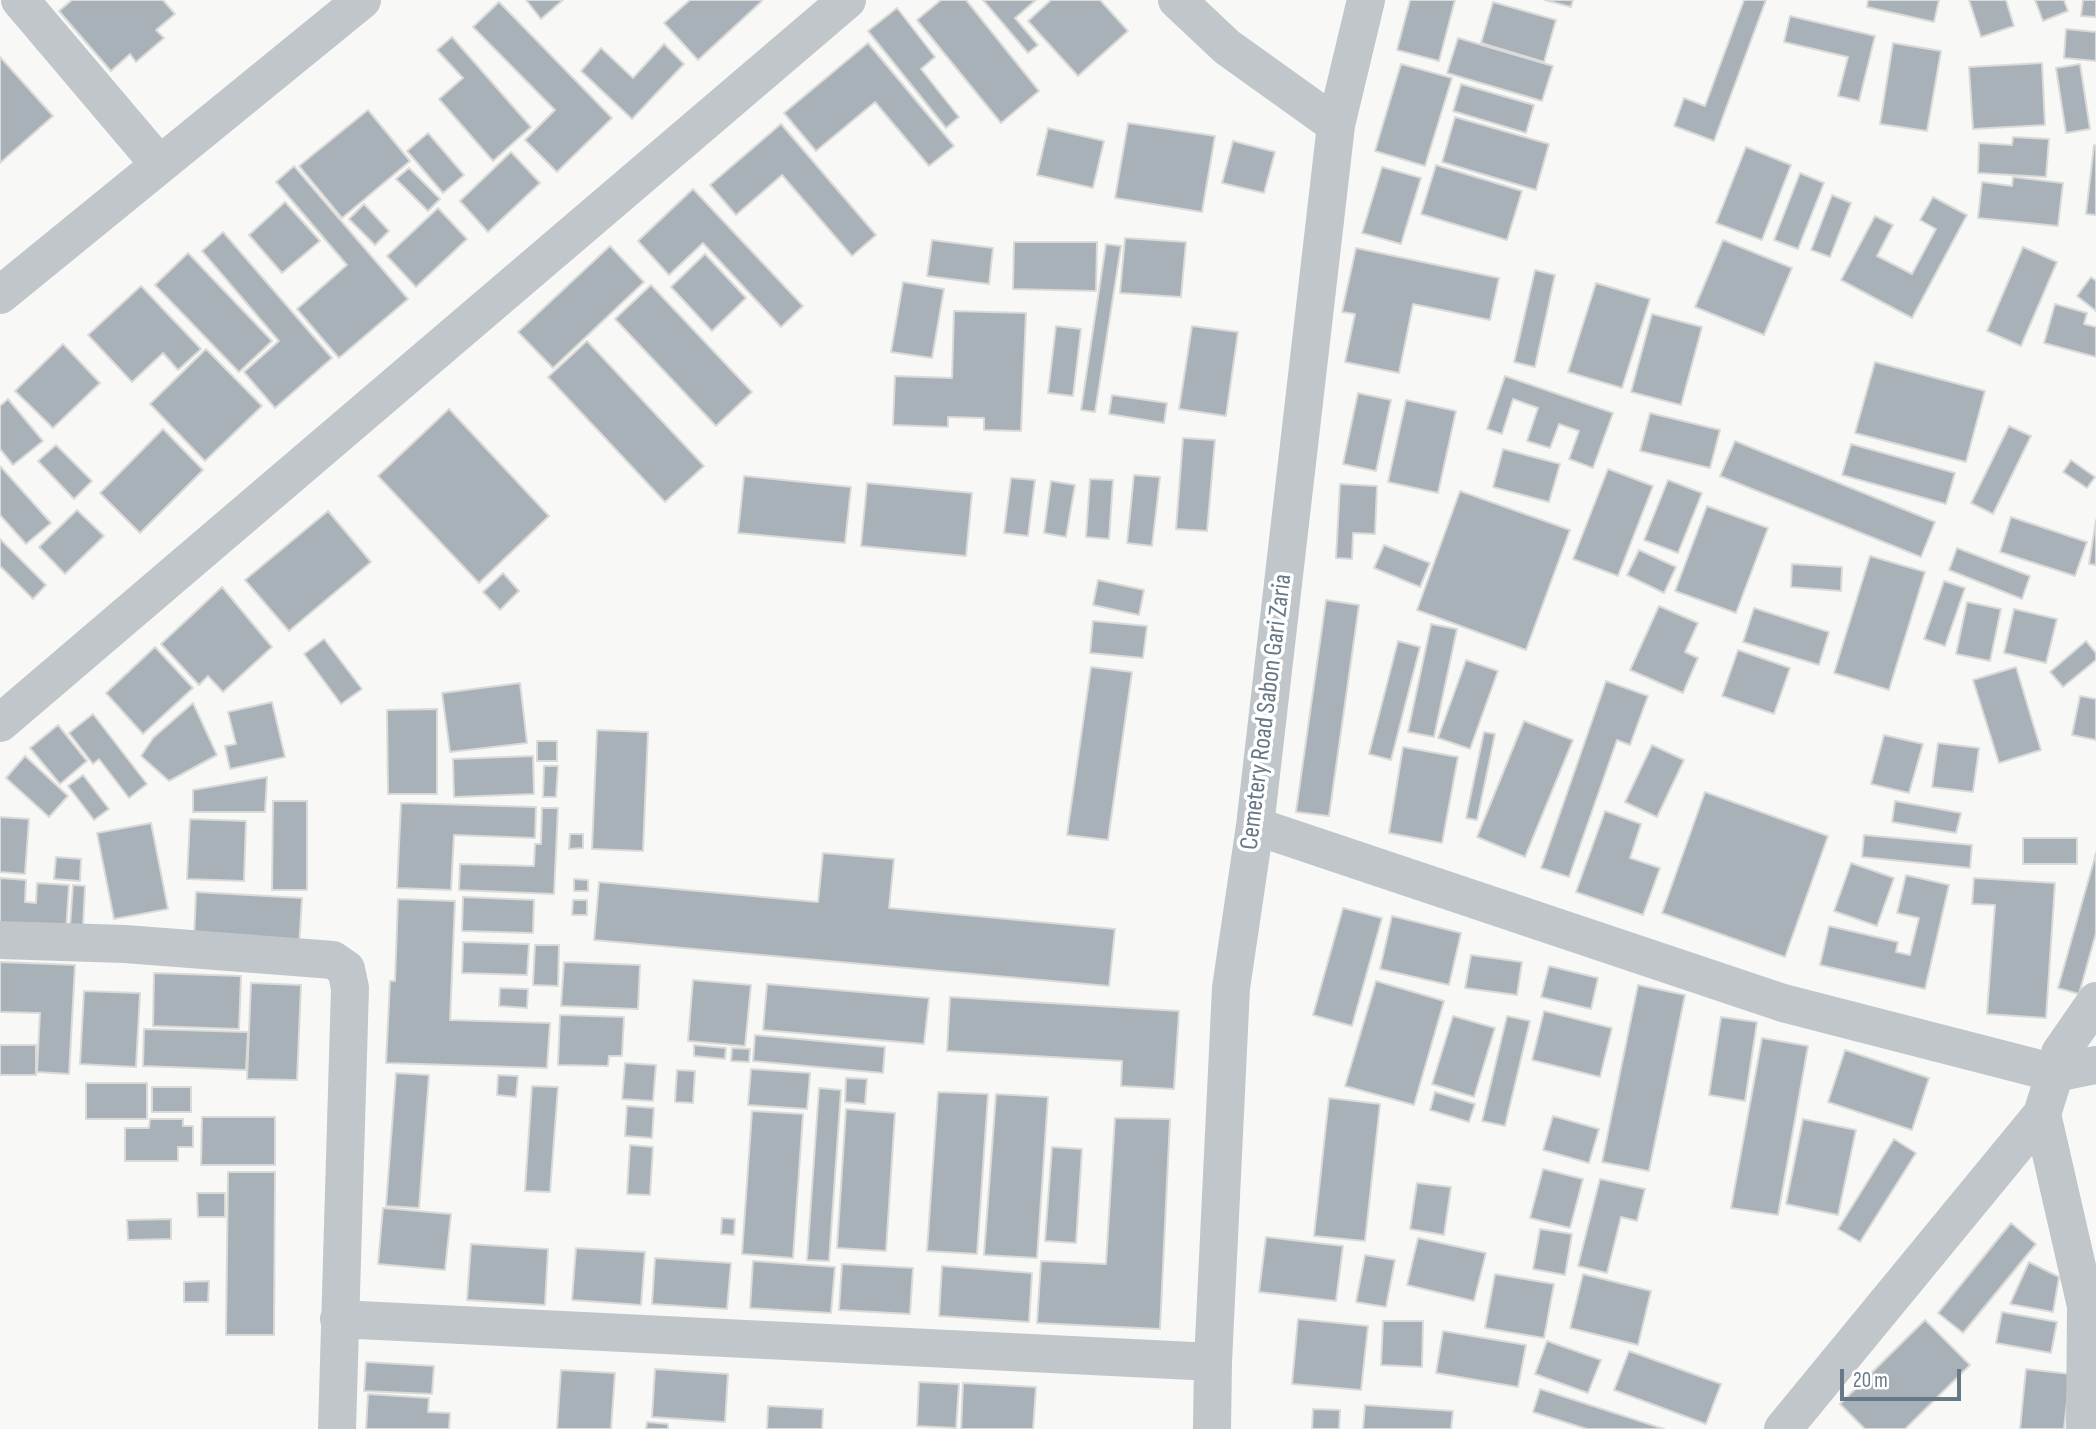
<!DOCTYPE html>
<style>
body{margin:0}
#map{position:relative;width:2096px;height:1429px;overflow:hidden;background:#f8f8f6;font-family:"Sofia Sans Condensed",sans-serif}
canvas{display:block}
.scale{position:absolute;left:1840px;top:1369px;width:121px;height:32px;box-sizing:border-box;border:4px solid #677887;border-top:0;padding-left:9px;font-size:21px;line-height:24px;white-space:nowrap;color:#677887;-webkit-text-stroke:5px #fff;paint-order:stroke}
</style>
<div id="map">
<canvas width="2096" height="1429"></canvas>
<div class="scale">20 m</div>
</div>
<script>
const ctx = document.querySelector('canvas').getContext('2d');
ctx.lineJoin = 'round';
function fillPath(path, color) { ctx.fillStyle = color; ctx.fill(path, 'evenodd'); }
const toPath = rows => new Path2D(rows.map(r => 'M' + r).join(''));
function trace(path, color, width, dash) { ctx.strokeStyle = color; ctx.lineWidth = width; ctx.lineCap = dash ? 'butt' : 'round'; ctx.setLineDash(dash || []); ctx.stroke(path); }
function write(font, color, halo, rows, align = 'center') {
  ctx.font = font + ' "Sofia Sans Condensed",sans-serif'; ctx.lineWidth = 7; ctx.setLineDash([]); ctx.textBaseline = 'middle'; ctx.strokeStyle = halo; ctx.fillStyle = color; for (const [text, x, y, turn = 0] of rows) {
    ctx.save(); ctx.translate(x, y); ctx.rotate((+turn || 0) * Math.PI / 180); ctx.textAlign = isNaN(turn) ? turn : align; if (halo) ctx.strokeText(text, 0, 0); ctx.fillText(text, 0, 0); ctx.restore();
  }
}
const building = toPath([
 [72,0,163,0,175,14,156,30,164,38,136,62,130,54,111,71,59,11,72,0],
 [526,0,563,0,541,19,526,0],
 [690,0,761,0,762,1,698,60,664,23,690,0],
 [941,0,966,0,1039,91,1001,123,917,20,941,0],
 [983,0,1036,0,1015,18,1038,45,1028,53,983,0],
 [1051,0,1100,0,1128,31,1078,76,1028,21,1051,0],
 [1410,0,1455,0,1439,61,1397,50,1410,0],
 [1545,0,1573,0,1571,7,1545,0],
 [1744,0,1766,0,1714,141,1674,126,1684,98,1705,106,1744,0],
 [1868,0,1939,0,1934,22,1867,7,1868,0],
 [1969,0,2006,0,2014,26,1981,37,1969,0],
 [2035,0,2064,0,2068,11,2043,21,2035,0],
 [2083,0,2096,0,2096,17,2081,16,2083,0],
 [499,2,612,118,557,172,525,140,555,110,473,27,499,2],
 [1493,2,1556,20,1544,62,1481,43,1493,2],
 [897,8,935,57,921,69,959,117,946,128,868,31,897,8],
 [1790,16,1875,36,1859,101,1838,96,1848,57,1784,42,1790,16],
 [2066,29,2096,32,2096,61,2064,58,2066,29],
 [452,37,531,127,493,161,439,99,463,78,437,50,452,37],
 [1458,38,1553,66,1542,101,1447,73,1458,38],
 [868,43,954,146,929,166,875,102,816,151,784,113,868,43],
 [1893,43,1941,51,1927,131,1880,124,1893,43],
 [664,44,684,64,632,119,581,71,601,48,633,78,664,44],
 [0,57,53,116,0,163,0,57],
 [2042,63,2045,125,1973,129,1969,67,2042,63],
 [1401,64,1452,78,1425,166,1375,151,1401,64],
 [2080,64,2090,129,2066,133,2056,68,2080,64],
 [1461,84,1534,105,1526,133,1453,111,1461,84],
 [368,110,410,161,342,218,299,166,368,110],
 [1455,117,1549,144,1536,190,1442,162,1455,117],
 [1128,123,1215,136,1202,212,1115,198,1128,123],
 [781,124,876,235,852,256,782,175,736,215,710,185,781,124],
 [1048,128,1104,141,1093,188,1037,175,1048,128],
 [428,133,464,175,443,193,407,151,428,133],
 [2013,137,2049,139,2046,177,1978,173,1979,143,2012,145,2013,137],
 [1233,141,1275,152,1264,193,1222,183,1233,141],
 [2094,145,2096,146,2096,215,2086,214,2094,145],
 [1746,147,1791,165,1762,240,1716,223,1746,147],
 [511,152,540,183,488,232,460,201,511,152],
 [1436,165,1522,191,1507,240,1421,214,1436,165],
 [294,166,408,299,339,358,297,309,347,265,276,182,294,166],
 [1382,167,1421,178,1401,244,1362,233,1382,167],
 [409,168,440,199,428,211,396,179,409,168],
 [1800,173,1824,183,1798,249,1774,240,1800,173],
 [2013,177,2063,183,2058,226,1978,218,1982,182,2012,186,2013,177],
 [693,189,803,306,781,327,703,243,669,275,638,241,693,189],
 [1832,195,1851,203,1830,257,1811,250,1832,195],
 [1933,197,1967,215,1912,318,1841,280,1875,216,1893,225,1877,256,1912,274,1936,229,1920,220,1933,197],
 [285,202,320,241,282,273,249,235,285,202],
 [364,204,389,231,375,245,349,219,364,204],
 [438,208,467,239,416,287,387,256,438,208],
 [223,232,332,358,275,408,244,372,279,341,202,251,223,232],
 [1125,238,1186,242,1181,297,1120,293,1125,238],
 [932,240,993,248,989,284,927,276,932,240],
 [1723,240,1792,268,1764,335,1695,307,1723,240],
 [1014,242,1097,242,1096,291,1013,289,1014,242],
 [1106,244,1121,246,1095,412,1081,410,1106,244],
 [610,246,644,282,553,368,518,332,610,246],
 [2023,247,2057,262,2021,346,1987,331,2023,247],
 [1356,248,1499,278,1490,320,1413,304,1399,373,1345,362,1355,314,1342,312,1356,248],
 [188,253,272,341,239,372,155,285,188,253],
 [705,254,746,298,712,331,671,287,705,254],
 [1535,270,1555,275,1535,367,1514,362,1535,270],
 [2091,277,2096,281,2096,311,2077,296,2091,277],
 [903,282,944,289,932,358,891,352,903,282],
 [1596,283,1650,299,1622,388,1568,372,1596,283],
 [651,285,752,392,716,426,615,319,651,285],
 [141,286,201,349,178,370,163,353,132,382,88,335,141,286],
 [2055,304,2087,313,2084,324,2096,327,2096,357,2044,343,2055,304],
 [954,311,1026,313,1021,431,984,430,984,418,948,417,948,427,893,425,895,376,952,378,954,311],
 [1652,314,1702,327,1681,405,1631,392,1652,314],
 [1056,326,1081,329,1073,396,1048,393,1056,326],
 [1192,326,1238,332,1226,416,1179,409,1192,326],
 [587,341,704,466,665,502,548,377,587,341],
 [63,344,100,383,53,428,15,391,63,344],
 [206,349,262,406,205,461,150,404,206,349],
 [1875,362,1985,391,1966,462,1855,433,1875,362],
 [1505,376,1613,413,1593,468,1569,459,1579,431,1559,424,1550,448,1527,441,1538,408,1513,399,1502,434,1487,429,1505,376],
 [1358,393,1391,400,1376,471,1343,464,1358,393],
 [1112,395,1167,403,1164,423,1109,414,1112,395],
 [8,399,43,441,13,465,0,449,0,406,8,399],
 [1406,400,1456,411,1438,493,1388,482,1406,400],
 [449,409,549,516,479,583,378,476,449,409],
 [1650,413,1720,430,1710,468,1640,451,1650,413],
 [2009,426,2031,436,1993,514,1971,503,2009,426],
 [163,429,203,470,140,533,100,493,163,429],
 [1183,438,1215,440,1207,531,1176,529,1183,438],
 [1735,441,1935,522,1921,557,1720,476,1735,441],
 [1851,444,1955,473,1946,504,1842,475,1851,444],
 [56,445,92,481,74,499,38,461,56,445],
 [1503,449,1560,464,1549,502,1493,487,1503,449],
 [2071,460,2095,477,2087,488,2063,472,2071,460],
 [0,466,51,523,26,544,0,515,0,466],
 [1608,469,1653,486,1618,576,1573,559,1608,469],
 [1134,475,1160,477,1152,546,1127,543,1134,475],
 [744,476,851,487,845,543,738,533,744,476],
 [1011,478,1035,480,1028,536,1004,533,1011,478],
 [1090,479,1113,480,1109,539,1086,537,1090,479],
 [1668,480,1702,493,1678,553,1644,540,1668,480],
 [1051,481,1075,485,1066,537,1044,533,1051,481],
 [867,483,972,493,966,556,861,546,867,483],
 [1340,484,1377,486,1375,534,1353,533,1352,559,1336,558,1340,484],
 [1460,491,1570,530,1526,650,1417,610,1460,491],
 [1707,506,1768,528,1736,613,1675,591,1707,506],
 [77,510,104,536,65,574,39,547,77,510],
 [328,511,371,562,289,631,245,580,328,511],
 [2011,517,2087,542,2075,576,2000,552,2011,517],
 [2096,520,2096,565,2089,564,2096,520],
 [0,539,46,585,33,599,0,566,0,539],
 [1384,545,1430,563,1420,587,1374,568,1384,545],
 [1957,548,2030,576,2022,599,1949,570,1957,548],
 [1639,550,1676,567,1664,593,1627,575,1639,550],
 [1870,556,1925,572,1889,690,1834,673,1870,556],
 [1792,564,1842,567,1841,591,1791,587,1792,564],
 [503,573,519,591,500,610,483,592,503,573],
 [1098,580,1144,590,1139,615,1093,605,1098,580],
 [1944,581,1965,588,1945,646,1924,639,1944,581],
 [222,587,272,647,223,692,208,676,199,685,161,644,222,587],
 [1326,600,1359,605,1329,816,1296,812,1326,600],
 [1967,602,2001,609,1990,661,1956,654,1967,602],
 [1659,606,1698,623,1685,652,1698,658,1683,693,1630,670,1659,606],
 [1754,608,1829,632,1819,665,1743,642,1754,608],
 [2014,609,2057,619,2046,663,2004,653,2014,609],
 [1093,621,1147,626,1143,658,1090,653,1093,621],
 [1431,624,1457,629,1434,737,1408,732,1431,624],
 [324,639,362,689,341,704,304,654,324,639],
 [1398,641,1420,647,1391,760,1369,754,1398,641],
 [2086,641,2096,653,2096,660,2063,687,2050,672,2086,641],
 [155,647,193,688,143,734,106,693,155,647],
 [1738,650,1790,668,1774,714,1722,696,1738,650],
 [1466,660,1498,671,1470,749,1438,738,1466,660],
 [1091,667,1132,672,1108,840,1067,835,1091,667],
 [2016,667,2041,750,1999,763,1973,680,2016,667],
 [1606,681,1648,696,1630,745,1617,740,1569,877,1541,868,1606,681],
 [520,683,527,743,450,752,442,693,520,683],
 [2080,696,2096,699,2096,740,2072,735,2080,696],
 [272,702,285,757,230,769,225,746,236,744,228,712,272,702],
 [193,703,217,755,169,781,141,756,153,738,193,703],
 [437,709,437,794,388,794,387,710,437,709],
 [93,714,147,784,129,798,99,759,93,764,69,733,93,714],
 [1524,721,1573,740,1525,857,1477,837,1524,721],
 [58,725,87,761,60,784,30,748,58,725],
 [597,730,648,732,643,851,592,849,597,730],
 [1484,732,1495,734,1477,820,1466,818,1484,732],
 [1884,735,1923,744,1909,793,1871,784,1884,735],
 [537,741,557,741,557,761,537,761,537,741],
 [1938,743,1979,748,1973,792,1932,787,1938,743],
 [1652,745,1684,760,1657,817,1625,802,1652,745],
 [1403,747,1458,757,1442,843,1389,833,1403,747],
 [25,756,68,796,49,817,6,778,25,756],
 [533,756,534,794,454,797,453,759,533,756],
 [544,766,558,766,556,797,543,797,544,766],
 [83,775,109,809,94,820,68,786,83,775],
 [267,777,265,812,193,812,193,790,267,777],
 [1705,792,1828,836,1785,957,1662,913,1705,792],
 [273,801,307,801,307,890,272,890,273,801],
 [1895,801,1961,813,1956,833,1892,822,1895,801],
 [401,803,536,807,535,838,454,835,451,890,397,888,401,803],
 [542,808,558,808,554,894,459,890,460,864,534,866,535,844,541,844,542,808],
 [1605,811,1641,824,1630,858,1660,868,1643,915,1576,892,1605,811],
 [0,817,29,819,25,874,0,872,0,817],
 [190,819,246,821,244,881,187,879,190,819],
 [151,823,168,909,114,919,97,833,151,823],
 [570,834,583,834,583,848,569,849,570,834],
 [1864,835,1972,845,1970,868,1862,857,1864,835],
 [2023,838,2077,838,2077,864,2023,864,2023,838],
 [823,853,894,859,889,908,1115,929,1109,986,594,940,599,882,818,902,823,853],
 [2096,853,2096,933,2079,994,2058,988,2096,853],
 [56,857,81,859,80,881,54,879,56,857],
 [1851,863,1894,878,1877,926,1834,911,1851,863],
 [1906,875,1949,885,1925,989,1820,965,1829,926,1898,942,1896,952,1910,955,1919,918,1897,913,1906,875],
 [0,878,26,880,25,902,36,903,37,883,69,885,66,931,0,927,0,878],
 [1974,878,2055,883,2046,1018,1987,1014,1995,905,1972,904,1974,878],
 [574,879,588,880,588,891,574,891,574,879],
 [73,885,85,886,83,927,70,926,73,885],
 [196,892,302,898,299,946,194,940,196,892],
 [463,897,534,900,533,933,462,931,463,897],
 [398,899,455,901,450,1020,550,1023,547,1068,386,1063,390,981,395,981,398,899],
 [573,900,587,900,587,915,572,915,573,900],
 [1343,908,1382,918,1352,1026,1313,1015,1343,908],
 [1392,916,1461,933,1449,985,1380,969,1392,916],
 [463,942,529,944,527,975,462,973,463,942],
 [535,945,559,945,558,986,533,985,535,945],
 [1471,955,1522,962,1517,995,1465,988,1471,955],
 [0,962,75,965,69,1074,37,1072,40,1013,0,1012,0,962],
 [564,962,640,965,638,1009,561,1006,564,962],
 [1549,966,1598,978,1591,1009,1541,997,1549,966],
 [154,973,241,976,239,1029,153,1026,154,973],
 [693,980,751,985,745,1046,688,1041,693,980],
 [1376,981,1444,1001,1414,1105,1345,1086,1376,981],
 [251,983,301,985,297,1080,247,1079,251,983],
 [767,984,929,998,924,1044,763,1030,767,984],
 [1638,985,1685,995,1649,1171,1602,1162,1638,985],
 [500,988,528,989,527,1008,499,1006,500,988],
 [84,991,140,993,136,1067,80,1064,84,991],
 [950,997,1179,1011,1174,1089,1121,1086,1122,1061,947,1051,950,997],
 [1544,1011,1612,1028,1600,1077,1532,1060,1544,1011],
 [560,1015,624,1017,622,1056,609,1056,608,1066,558,1065,560,1015],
 [1453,1016,1495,1028,1474,1097,1432,1084,1453,1016],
 [1507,1016,1530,1021,1505,1126,1482,1121,1507,1016],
 [1721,1017,1757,1022,1745,1101,1709,1095,1721,1017],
 [144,1029,248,1032,246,1070,143,1066,144,1029],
 [755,1035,885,1047,883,1073,753,1061,755,1035],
 [1762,1038,1808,1046,1778,1215,1731,1208,1762,1038],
 [0,1045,36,1045,36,1075,0,1075,0,1045],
 [694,1045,726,1048,725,1059,694,1056,694,1045],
 [732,1048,750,1049,749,1062,731,1061,732,1048],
 [1845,1050,1929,1078,1912,1130,1828,1102,1845,1050],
 [625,1063,656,1065,653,1101,622,1099,625,1063],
 [751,1069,810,1073,807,1109,748,1105,751,1069],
 [677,1070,695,1071,693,1103,675,1102,677,1070],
 [396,1073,429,1075,419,1208,386,1206,396,1073],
 [498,1075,518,1076,516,1097,497,1095,498,1075],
 [846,1078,867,1079,865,1104,845,1102,846,1078],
 [86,1083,147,1083,147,1119,86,1119,86,1083],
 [532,1086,558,1087,550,1192,525,1191,532,1086],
 [152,1087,191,1087,191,1112,152,1112,152,1087],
 [819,1088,841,1090,829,1261,807,1260,819,1088],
 [938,1092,988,1094,977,1254,927,1251,938,1092],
 [1435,1092,1475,1104,1469,1122,1430,1110,1435,1092],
 [996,1094,1048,1097,1037,1258,984,1255,996,1094],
 [1329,1098,1380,1104,1365,1241,1314,1236,1329,1098],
 [627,1106,654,1108,652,1138,625,1136,627,1106],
 [846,1109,895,1113,886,1251,837,1248,846,1109],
 [752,1111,803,1114,793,1258,742,1254,752,1111],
 [1553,1116,1599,1129,1589,1163,1543,1150,1553,1116],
 [202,1117,275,1117,275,1165,201,1165,202,1117],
 [1115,1118,1170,1119,1160,1329,1037,1323,1041,1261,1106,1264,1115,1118],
 [150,1119,183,1119,183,1126,193,1126,193,1147,178,1147,178,1161,125,1161,125,1128,149,1128,150,1119],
 [1803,1119,1856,1130,1838,1215,1786,1204,1803,1119],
 [1894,1139,1916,1153,1860,1242,1838,1229,1894,1139],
 [630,1145,653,1147,650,1195,627,1194,630,1145],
 [1052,1147,1082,1149,1076,1243,1045,1241,1052,1147],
 [1543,1169,1583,1179,1570,1228,1530,1218,1543,1169],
 [228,1172,275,1172,274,1335,226,1335,228,1172],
 [1600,1179,1645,1189,1637,1221,1621,1217,1607,1273,1578,1266,1600,1179],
 [1417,1183,1451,1187,1444,1235,1410,1229,1417,1183],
 [197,1193,225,1193,225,1217,198,1217,197,1193],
 [383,1208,451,1214,445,1270,378,1264,383,1208],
 [722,1218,735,1219,734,1235,721,1234,722,1218],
 [171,1219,171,1239,128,1240,127,1220,171,1219],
 [2011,1223,2036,1244,1963,1333,1938,1313,2011,1223],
 [1540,1229,1572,1234,1565,1275,1533,1269,1540,1229],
 [1266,1237,1343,1246,1336,1301,1259,1292,1266,1237],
 [1418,1238,1486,1253,1474,1301,1407,1285,1418,1238],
 [471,1244,548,1249,545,1305,467,1300,471,1244],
 [576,1248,645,1252,641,1305,572,1300,576,1248],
 [1365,1255,1395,1260,1386,1307,1356,1302,1365,1255],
 [655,1258,731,1263,727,1309,652,1304,655,1258],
 [753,1261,835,1267,831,1313,750,1308,753,1261],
 [2029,1262,2059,1277,2053,1312,2010,1304,2029,1262],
 [842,1264,913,1268,910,1314,839,1310,842,1264],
 [942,1266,1032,1273,1029,1322,939,1316,942,1266],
 [1495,1274,1554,1284,1544,1338,1485,1328,1495,1274],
 [1583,1274,1651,1291,1638,1345,1570,1328,1583,1274],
 [209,1281,208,1302,184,1302,184,1282,209,1281],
 [2002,1312,2057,1322,2051,1353,1996,1343,2002,1312],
 [1298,1319,1368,1326,1361,1390,1292,1384,1298,1319],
 [1925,1320,1970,1365,1905,1429,1865,1429,1840,1404,1925,1320],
 [1383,1321,1423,1321,1422,1367,1381,1365,1383,1321],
 [1443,1331,1526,1345,1518,1387,1436,1373,1443,1331],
 [1547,1341,1601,1360,1588,1393,1535,1374,1547,1341],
 [1629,1351,1721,1384,1706,1424,1614,1390,1629,1351],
 [366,1362,434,1366,432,1394,364,1391,366,1362],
 [655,1369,728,1374,725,1422,652,1417,655,1369],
 [2026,1369,2070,1374,2064,1429,2020,1429,2026,1369],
 [561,1370,615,1373,611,1429,557,1429,561,1370],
 [919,1382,959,1384,956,1428,917,1426,919,1382],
 [963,1383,1036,1387,1033,1429,961,1429,963,1383],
 [1540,1389,1664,1429,1587,1429,1533,1412,1540,1389],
 [368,1394,429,1398,428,1412,450,1413,449,1429,366,1429,368,1394],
 [1365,1405,1453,1411,1451,1429,1363,1429,1365,1405],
 [768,1406,823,1409,822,1429,767,1429,768,1406],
 [1313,1409,1340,1410,1339,1429,1312,1429,1313,1409],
 [647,1422,668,1424,668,1429,646,1429,647,1422]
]);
const minor = toPath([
 [20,0,159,164],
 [1177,0,1227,47,1336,125],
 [0,295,362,0],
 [0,723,847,0],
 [1255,826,1783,1003,2055,1073,2060,1053,2096,1001],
 [0,940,125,944,333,960,346,969,350,988,337,1429],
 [2042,1114,2086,1306,2085,1429],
 [339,1319,1213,1362],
 [1212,1429,1213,1362,1231,988,1255,826,1336,125,1366,0],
 [1783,1429,2042,1114,2055,1073,2096,1065]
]);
const streetNames = [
 ["Cemetery Road Sabon Gari Zaria",1267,712,-83]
];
fillPath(building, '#a8b1b7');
trace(building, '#dadad8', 2);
trace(minor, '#c1c6ca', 38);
write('26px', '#677887', '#fff', streetNames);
</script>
